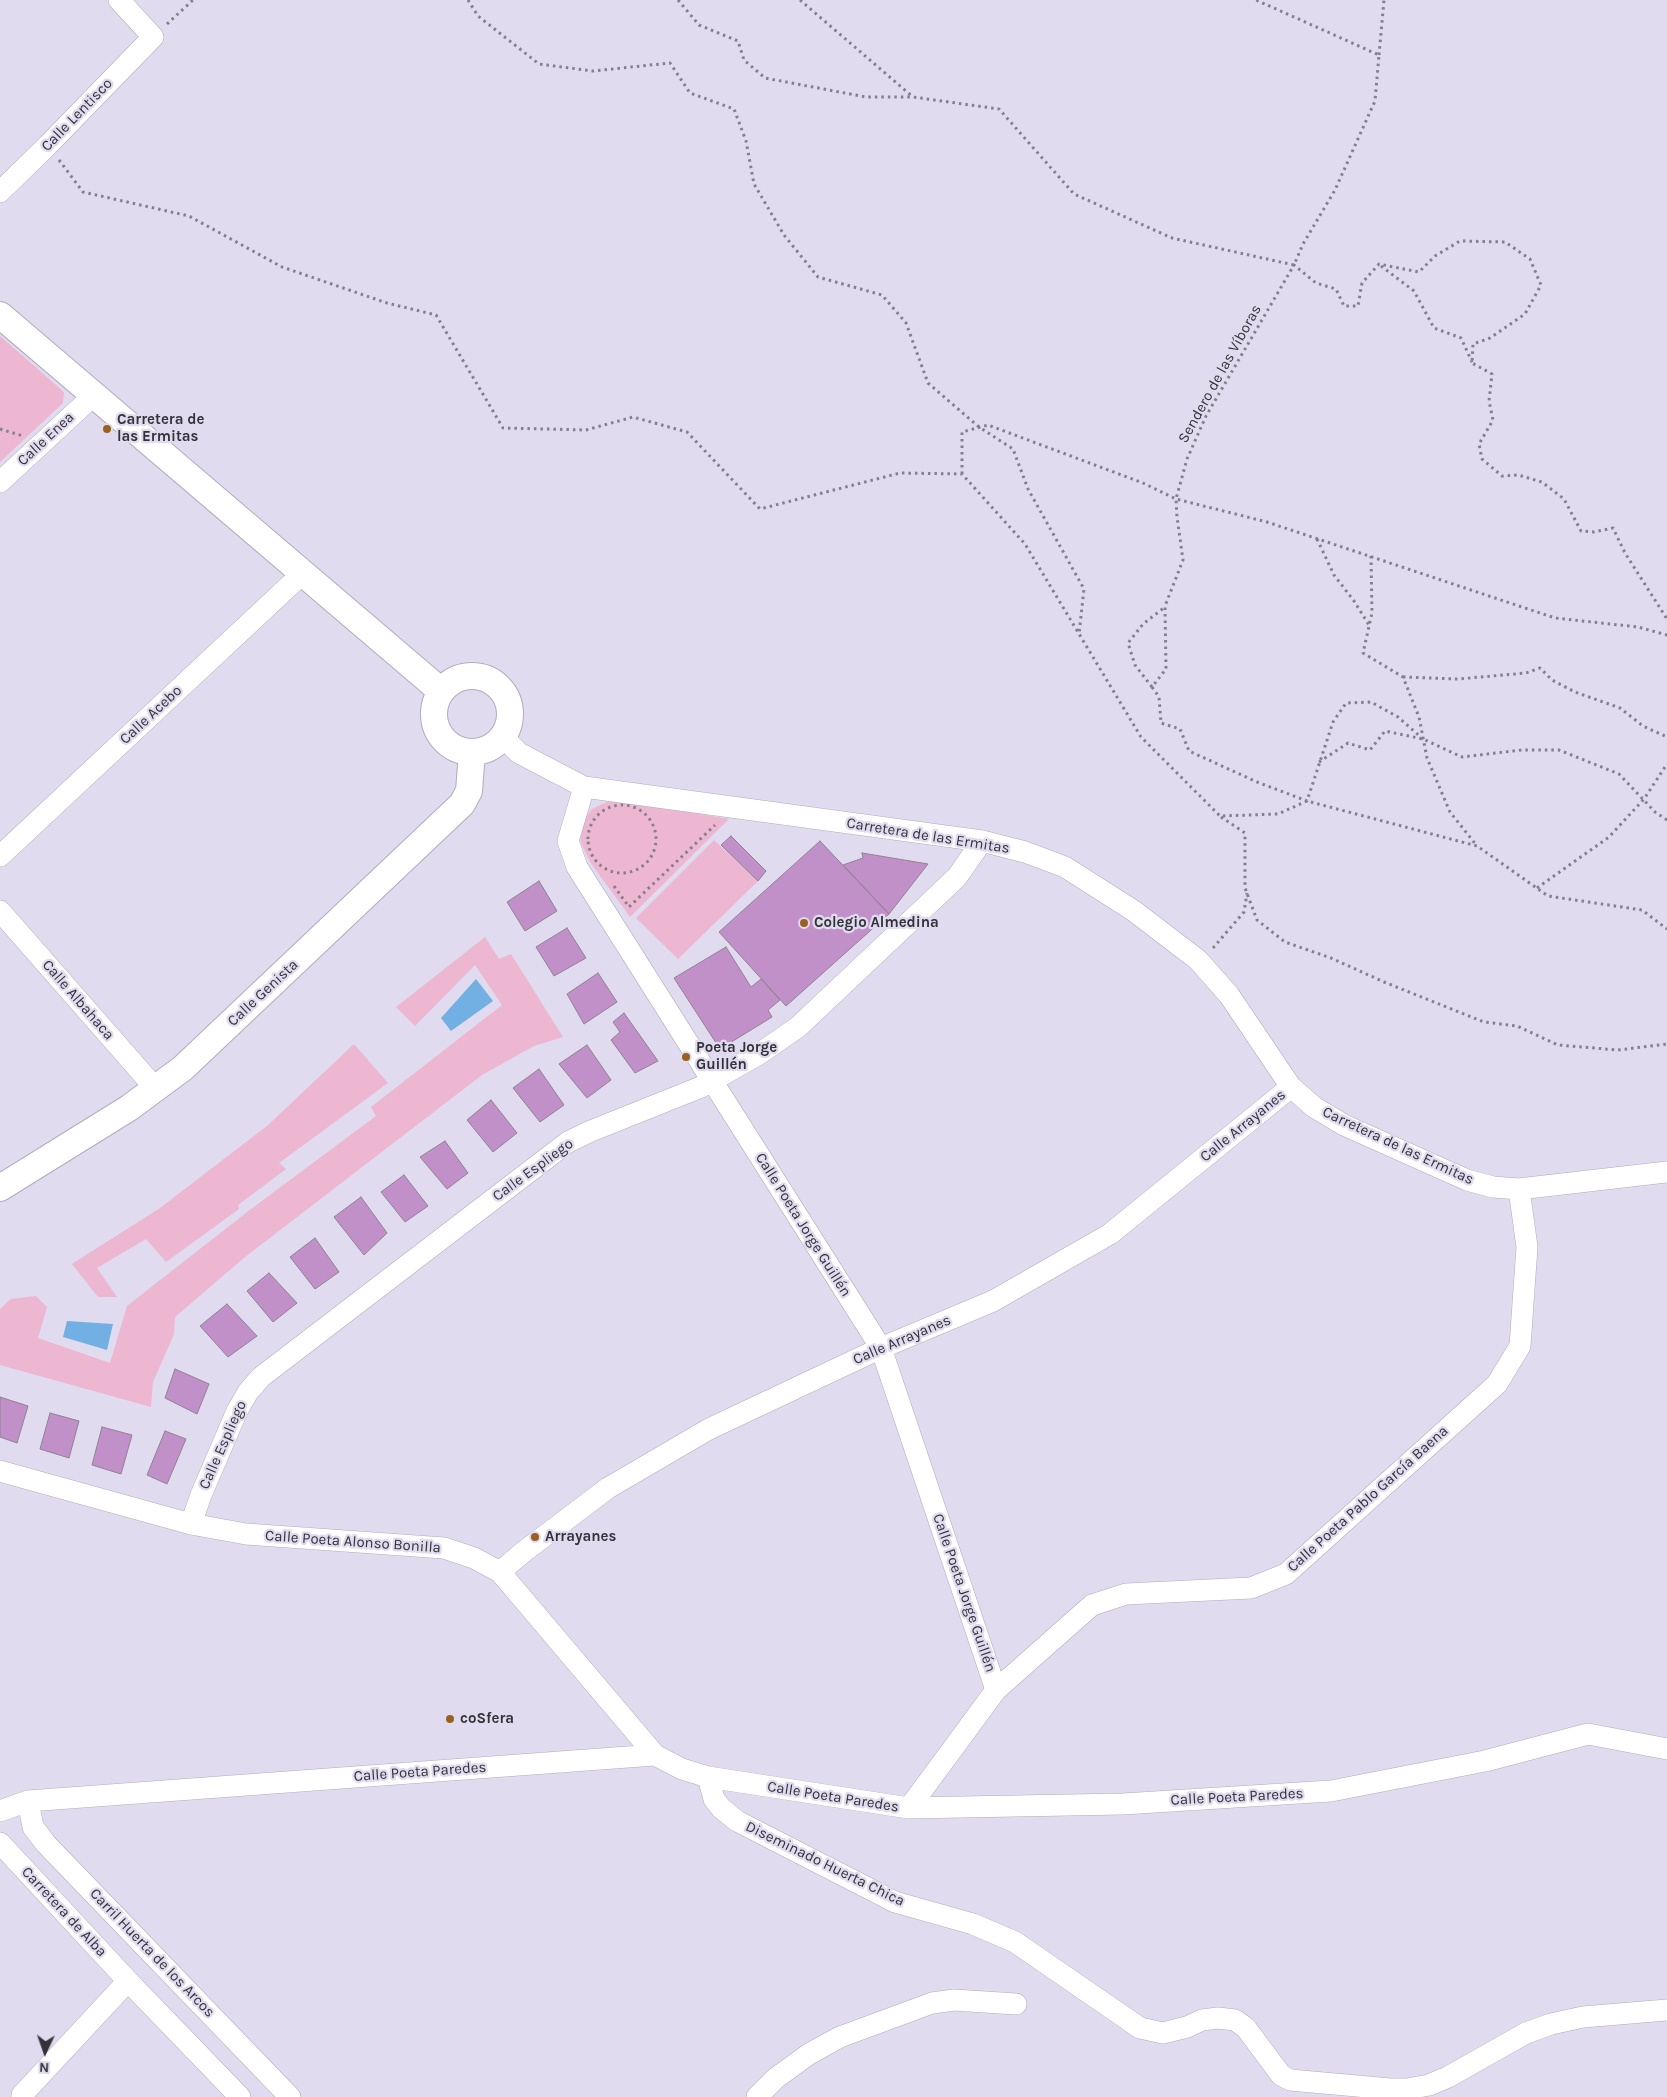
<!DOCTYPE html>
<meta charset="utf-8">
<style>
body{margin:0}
#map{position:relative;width:1667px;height:2097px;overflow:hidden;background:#e0dbee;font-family:Karla,sans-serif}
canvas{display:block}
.north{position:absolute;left:20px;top:2027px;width:50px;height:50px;-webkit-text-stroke:4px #e0dbee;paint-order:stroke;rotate:183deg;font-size:14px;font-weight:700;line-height:20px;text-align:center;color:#343239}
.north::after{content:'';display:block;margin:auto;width:18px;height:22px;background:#343239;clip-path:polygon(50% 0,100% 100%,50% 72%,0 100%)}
</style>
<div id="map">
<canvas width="1667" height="2097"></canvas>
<div class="north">N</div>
</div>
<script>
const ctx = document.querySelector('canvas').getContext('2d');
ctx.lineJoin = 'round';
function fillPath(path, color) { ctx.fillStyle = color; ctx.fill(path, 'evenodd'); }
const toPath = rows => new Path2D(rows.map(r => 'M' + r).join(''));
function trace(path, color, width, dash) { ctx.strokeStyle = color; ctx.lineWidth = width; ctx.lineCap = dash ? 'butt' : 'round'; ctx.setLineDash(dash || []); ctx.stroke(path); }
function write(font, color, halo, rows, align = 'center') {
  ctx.font = font + ' Karla,sans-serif'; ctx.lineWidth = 4.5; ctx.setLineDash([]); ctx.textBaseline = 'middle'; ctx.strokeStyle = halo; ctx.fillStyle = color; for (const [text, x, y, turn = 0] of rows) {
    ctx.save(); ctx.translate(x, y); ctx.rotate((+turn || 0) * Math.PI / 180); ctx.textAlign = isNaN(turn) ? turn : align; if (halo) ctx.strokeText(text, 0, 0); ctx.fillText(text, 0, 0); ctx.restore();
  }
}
const green = toPath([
 [0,336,64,392,63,403,0,462],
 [620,800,729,819,630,917,590,862,581,843,580,830,585,818,592,809,607,802],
 [714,840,758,881,678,959,636,918],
 [485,937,499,959,511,954,563,1037,534,1046,482,1075,245,1257,175,1317,174,1334,153,1382,151,1407,0,1365,0,1309,11,1299,36,1296,47,1307,38,1338,110,1363,127,1306,251,1209,376,1116,371,1107,502,1005,475,965,415,1026,396,1007],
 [354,1044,388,1083,279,1163,286,1169,238,1205,239,1209,166,1262,146,1239,97,1268,117,1297,98,1297,72,1264,160,1208,267,1126]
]);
const water = toPath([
 [476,979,493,1001,451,1031,441,1018],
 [67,1321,113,1324,107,1350,63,1337]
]);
const building = toPath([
 [731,836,766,871,758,881,721,845,731,836],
 [820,841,889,914,786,1006,719,932,820,841],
 [862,853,928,864,889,914,843,865,863,858,862,853],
 [539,881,557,911,525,931,507,902,539,881],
 [567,928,586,958,554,976,536,947,567,928],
 [726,947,751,987,761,979,780,1000,768,1010,772,1017,720,1049,674,978,726,947],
 [598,973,617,1002,584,1024,567,994,598,973],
 [624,1013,658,1061,635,1073,611,1040,620,1032,613,1022,624,1013],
 [587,1045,611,1080,587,1098,559,1064,587,1045],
 [539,1069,564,1105,540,1122,513,1088,539,1069],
 [491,1100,517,1133,493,1152,467,1120,491,1100],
 [445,1141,468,1173,447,1189,420,1157,445,1141],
 [404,1175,428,1206,405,1222,381,1192,404,1175],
 [361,1197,387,1233,364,1255,334,1217,361,1197],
 [315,1238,339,1272,315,1289,290,1257,315,1238],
 [269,1273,297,1303,273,1322,247,1291,269,1273],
 [227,1304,257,1336,228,1357,200,1326,227,1304],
 [175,1369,209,1384,197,1414,165,1398,175,1369],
 [0,1397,28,1406,17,1443,0,1437,0,1397],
 [50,1413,79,1421,69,1458,40,1449,50,1413],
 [102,1427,132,1435,121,1474,92,1465,102,1427],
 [165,1431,186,1439,167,1484,147,1475,165,1431]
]);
const path = toPath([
 [468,0,478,16,539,64,593,71,670,63,690,93,734,109,746,141,754,184,784,235,818,277,882,295,906,323,928,383,979,427,1013,449,1028,489,1084,589,1079,634],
 [678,0,699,25,738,41,744,60,765,78,866,97,913,97,999,109,1074,194,1172,238,1294,265,1303,244,1335,190,1375,101,1379,55,1256,0],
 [800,0,913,97],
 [167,24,193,0],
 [1379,55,1384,0],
 [59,160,83,192,189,216,282,267,387,303,436,315,503,428,586,430,633,417,687,432,760,509,900,473,962,474,1025,544,1141,737,1220,816,1278,814,1307,801,1477,846,1548,896,1642,910,1667,929],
 [1381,266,1414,291,1434,328,1461,338,1472,362],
 [0,429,23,436],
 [962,474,962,432,988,425,1143,483,1176,499,1267,522,1555,618,1638,627,1667,635],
 [1317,539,1334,575,1354,601,1369,625],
 [1371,556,1372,613,1363,653,1403,677,1419,717,1427,758,1450,812,1477,846],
 [1403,677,1458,679,1526,673,1540,668,1552,680,1575,692,1620,708,1643,726,1667,737],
 [1152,687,1135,665,1128,643,1143,624,1165,607],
 [1423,739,1398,717,1371,702,1346,703,1333,722,1307,801,1257,782,1189,751,1180,729,1161,723,1159,697,1152,687,1166,669,1165,606,1183,560,1177,517,1176,499,1187,459,1206,416,1294,265,1316,283,1336,289,1344,306,1358,306,1362,283,1379,264,1419,272,1435,256,1460,241,1505,242,1530,259,1541,285,1525,314,1490,338,1473,344,1472,363,1492,374,1489,401,1493,420,1479,444,1482,459,1502,476,1518,475,1542,482,1564,499,1581,531,1594,532,1613,528,1625,553,1667,619],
 [1319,762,1348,743,1370,750,1385,731,1423,739,1462,757,1522,750,1559,750,1619,774,1655,812,1667,820],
 '588 839a34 34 0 1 1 68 0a34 34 0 1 1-68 0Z',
 [1221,817,1245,833,1245,888,1257,920,1285,942,1331,958,1384,982,1484,1022,1517,1026,1558,1045,1618,1050,1667,1044],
 [614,886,629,907,715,825],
 [1537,888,1609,837,1644,799,1667,764],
 [1213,948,1244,912,1247,893]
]);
const minor = toPath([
 [0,192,48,145,153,37,119,0],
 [0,482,93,396],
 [503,737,519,753,584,787,982,841,1025,852,1065,867,1134,911,1198,960,1229,995,1291,1087,1314,1107,1344,1125,1467,1180,1493,1187,1519,1189,1667,1172],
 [584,787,568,841,577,867,881,1348,996,1690],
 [0,856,303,573],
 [0,911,156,1089],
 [0,1471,191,1524,246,1534,444,1548,474,1558,500,1572,655,1755],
 [191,1524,201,1495,237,1411,248,1392,261,1377,568,1142,591,1131,701,1087,759,1054,798,1027,957,877,982,841],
 [500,1572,522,1553,608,1488,709,1429,881,1348,993,1301,1110,1234,1291,1087],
 [708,1777,714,1799,721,1808,737,1821,895,1902,973,1924,1015,1942,1140,2028,1163,2033,1187,2027,1202,2020,1218,2018,1235,2020,1246,2028,1281,2075,1290,2080,1390,2089,1407,2089,1429,2085,1448,2077,1526,2033,1551,2024,1583,2017,1667,2010],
 [28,1801,33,1827,46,1844,290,2097],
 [909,1808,996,1690,1092,1605,1126,1594,1251,1588,1286,1574,1497,1384,1520,1346,1527,1247,1519,1189],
 [0,1811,28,1801,655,1755,682,1769,708,1777,909,1808,1123,1804,1331,1791,1485,1761,1588,1734,1667,1749],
 [0,1843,128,1981,240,2097],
 [24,2097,22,2095,128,1981],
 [757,2097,776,2078,809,2054,840,2037,932,2003,954,2000,1016,2004]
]);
const tertiary = toPath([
 [0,315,441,691],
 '434 714a38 38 0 1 1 76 0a38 38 0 1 1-76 0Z',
 [0,1188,129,1108,183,1068,462,804,469,791,472,752]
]);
const markers = [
 [107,429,5,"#9a611e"],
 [804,923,5,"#9a611e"],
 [686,1057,5,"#9a611e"],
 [535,1537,5,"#9a611e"],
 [450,1719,5,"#9a611e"]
];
const streetNames = [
 ["Calle Lentisco",77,115,-46],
 ["Sendero de las Víboras",1220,374,-61],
 ["Calle Enea",46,439,-43],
 ["Calle Acebo",151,715,-43],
 ["Carretera de las Ermitas",928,836,9],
 ["Calle Genista",263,993,-43],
 ["Calle Albahaca",78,1000,49],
 ["Calle Arrayanes",1243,1126,-39],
 ["Carretera de las Ermitas",1398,1146,25],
 ["Calle Espliego",533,1170,-36],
 ["Calle Poeta Jorge Guillén",803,1225,58],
 ["Calle Arrayanes",902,1340,-23],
 ["Calle Espliego",223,1445,-66],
 ["Calle Poeta Pablo García Baena",1368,1499,-42],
 ["Calle Poeta Alonso Bonilla",353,1542,4],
 ["Calle Poeta Jorge Guillén",964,1593,71],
 ["Calle Poeta Paredes",420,1772,-4],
 ["Calle Poeta Paredes",833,1797,9],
 ["Calle Poeta Paredes",1237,1797,-3],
 ["Diseminado Huerta Chica",825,1864,26],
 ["Carretera de Alba",64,1912,47],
 ["Carril Huerta de los Arcos",152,1953,46]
];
const poiNames = [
 ["Carretera de",117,420],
 ["las Ermitas",117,437],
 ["Colegio Almedina",814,923],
 ["Poeta Jorge",696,1048],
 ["Guillén",696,1065],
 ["Arrayanes",545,1537],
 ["coSfera",460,1719]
];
fillPath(green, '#edb6d1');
fillPath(water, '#72afe2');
fillPath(building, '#c190c8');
trace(building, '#8f8291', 1);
trace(minor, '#b0acbe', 22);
trace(tertiary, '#b0acbe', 28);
trace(path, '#83808c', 3, [2.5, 4]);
trace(minor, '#fff', 21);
trace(tertiary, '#fff', 26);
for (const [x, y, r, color] of markers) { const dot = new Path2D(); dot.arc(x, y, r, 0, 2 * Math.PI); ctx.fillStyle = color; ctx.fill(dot); trace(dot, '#e0dbee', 2); }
write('15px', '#343239', '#e0dbee', streetNames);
write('bold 15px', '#343239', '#e0dbee', poiNames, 'left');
</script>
